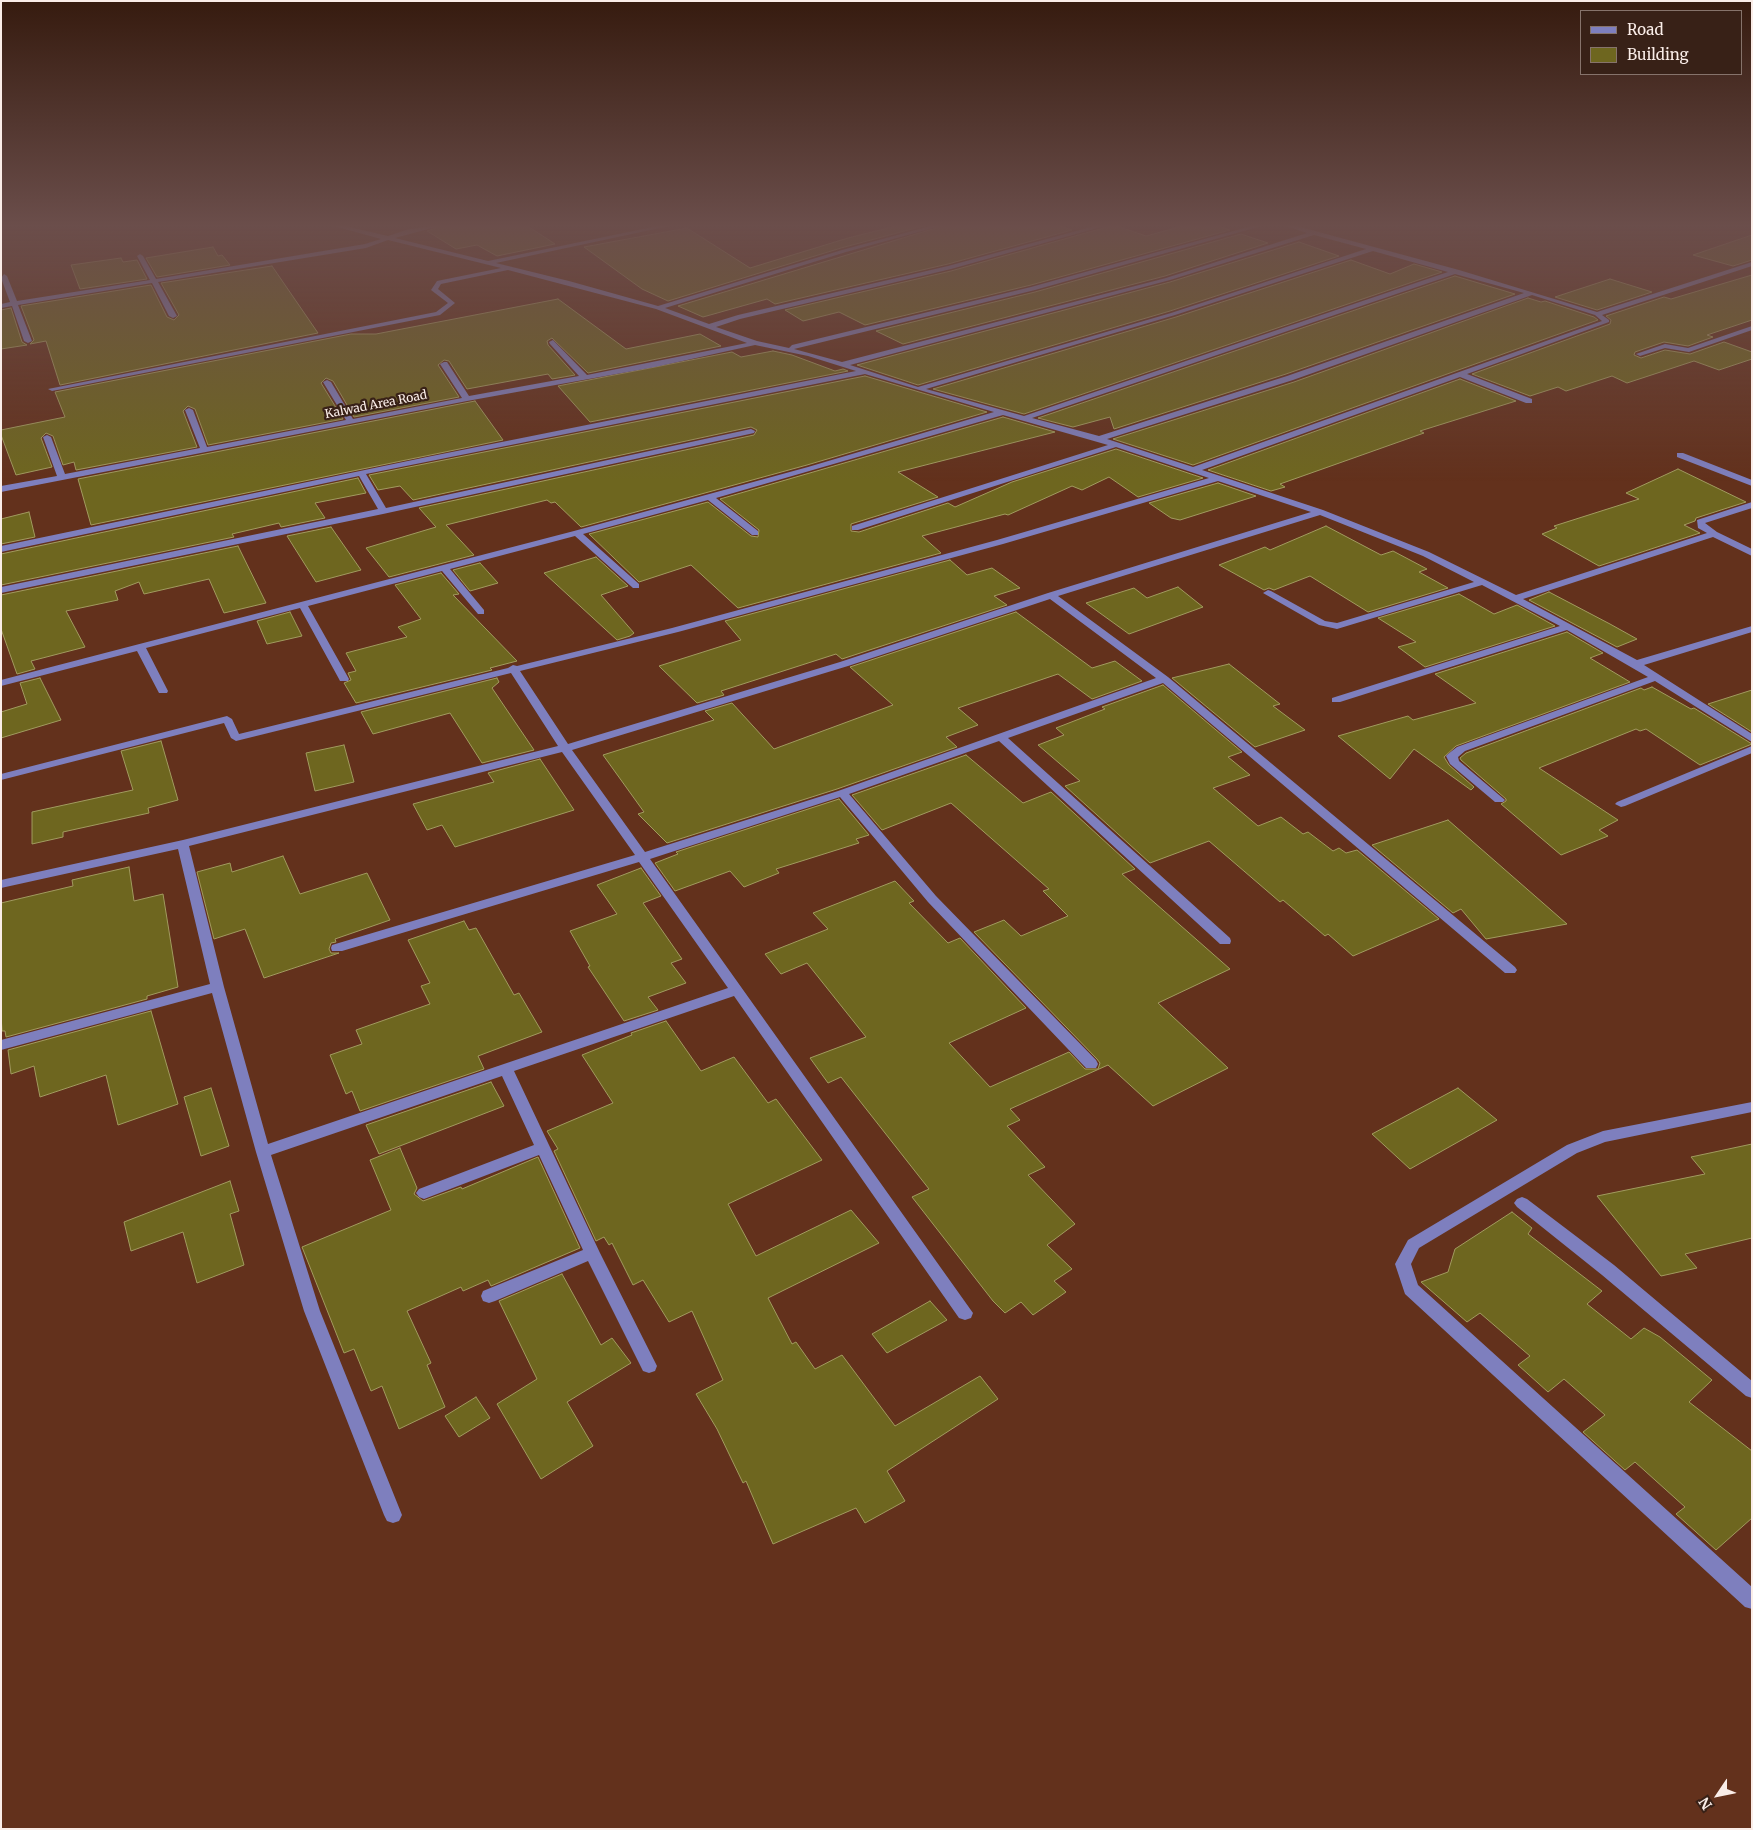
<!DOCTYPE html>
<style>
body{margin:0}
#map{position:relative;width:1753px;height:1830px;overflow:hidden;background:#63311c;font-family:Merriweather,serif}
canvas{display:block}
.frame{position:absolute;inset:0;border:2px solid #faede8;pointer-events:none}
.legend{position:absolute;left:1580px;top:10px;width:162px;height:65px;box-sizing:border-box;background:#382117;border:1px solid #86736b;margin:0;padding:6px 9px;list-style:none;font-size:15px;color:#faede8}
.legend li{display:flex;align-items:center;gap:10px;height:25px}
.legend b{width:25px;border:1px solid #86736b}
.north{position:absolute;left:1693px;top:1770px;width:50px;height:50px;-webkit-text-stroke:4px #382117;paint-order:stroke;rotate:236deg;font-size:14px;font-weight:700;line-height:20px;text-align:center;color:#faede8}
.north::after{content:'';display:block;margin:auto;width:18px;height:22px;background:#faede8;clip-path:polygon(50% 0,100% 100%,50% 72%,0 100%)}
</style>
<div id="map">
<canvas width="1753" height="1830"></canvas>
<div class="frame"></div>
<ul class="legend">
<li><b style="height:6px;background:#7e7fbe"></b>Road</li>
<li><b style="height:14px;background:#6e661f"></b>Building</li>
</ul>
<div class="north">N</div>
</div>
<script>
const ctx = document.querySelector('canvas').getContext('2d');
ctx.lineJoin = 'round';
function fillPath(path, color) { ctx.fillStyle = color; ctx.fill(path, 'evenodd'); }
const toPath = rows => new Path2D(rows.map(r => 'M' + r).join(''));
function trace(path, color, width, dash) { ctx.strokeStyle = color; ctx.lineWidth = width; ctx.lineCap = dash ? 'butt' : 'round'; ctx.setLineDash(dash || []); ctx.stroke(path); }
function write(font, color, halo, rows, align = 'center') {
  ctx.font = font + ' Merriweather,serif'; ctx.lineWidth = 4.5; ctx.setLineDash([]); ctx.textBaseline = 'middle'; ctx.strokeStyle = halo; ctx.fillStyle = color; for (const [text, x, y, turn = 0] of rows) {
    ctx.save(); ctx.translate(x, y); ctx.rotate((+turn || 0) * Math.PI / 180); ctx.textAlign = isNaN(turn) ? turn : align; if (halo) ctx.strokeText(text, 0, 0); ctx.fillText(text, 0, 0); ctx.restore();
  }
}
const building = toPath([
 [445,225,526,225,555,244,497,256,477,245,456,249,427,231,445,225],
 [900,225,927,225,841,248,668,301,642,289,584,247,687,228,750,268,848,238,900,225],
 [946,225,1057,225,1072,230,948,264,775,304,767,299,703,317,678,306,946,225],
 [1114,225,1146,236,1186,225,1215,225,1230,230,1031,285,865,325,839,312,803,321,785,310,951,271,1114,225],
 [1241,234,1268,243,1165,276,903,344,876,331,1035,292,1241,234],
 [1752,235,1752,260,1733,266,1693,255,1752,235],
 [1299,242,1339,256,1170,311,918,385,857,365,1170,282,1299,242],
 [213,247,218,256,222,255,230,265,157,277,146,258,213,247],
 [121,258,123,262,137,260,147,279,80,289,71,265,121,258],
 [1351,260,1390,274,1414,264,1442,272,1024,414,933,389,1176,317,1351,260],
 [272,266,318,333,60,385,46,341,30,344,34,340,21,306,151,285,167,317,174,320,179,315,161,283,272,266],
 [1752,275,1752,320,1707,335,1713,337,1688,346,1664,342,1635,352,1634,355,1641,358,1665,350,1690,354,1724,342,1752,352,1752,359,1719,370,1694,361,1627,383,1612,376,1566,391,1558,387,1530,396,1472,374,1610,324,1611,320,1606,316,1664,297,1671,299,1752,275],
 [1455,276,1515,294,1286,374,1114,429,1110,417,1073,427,1038,418,1455,276],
 [1610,279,1652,292,1597,310,1555,297,1610,279],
 [1528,298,1541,302,1545,301,1594,317,1598,320,1193,465,1113,439,1294,382,1528,298],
 [558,299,626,349,700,334,721,346,588,373,552,338,547,341,548,345,575,375,552,379,548,374,467,389,449,361,444,360,438,365,459,397,354,417,333,381,326,378,321,383,343,419,208,445,195,409,188,406,183,411,197,447,76,470,74,462,63,465,53,436,46,433,41,438,52,467,16,475,1,435,1,430,65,417,55,392,351,334,376,334,558,299],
 [11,308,22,342,27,345,1,349,1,310,11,308],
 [773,351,792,355,835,371,843,369,848,371,590,422,558,386,732,352,741,357,773,351],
 [865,376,987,412,807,465,581,527,555,502,551,503,547,500,446,525,474,555,389,577,366,548,436,527,419,508,754,435,757,430,751,427,413,500,400,486,378,490,369,475,865,376],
 [1460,379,1516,401,1420,431,1424,433,1280,484,1285,487,1271,491,1208,470,1460,379],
 [475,401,503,440,91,525,78,479,475,401],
 [1003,417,1055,432,898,472,938,497,851,524,851,531,859,532,948,503,955,507,1012,482,1116,449,1203,478,1138,497,1109,477,1082,490,1072,486,1008,515,1005,514,922,536,941,553,738,608,691,565,639,582,589,534,708,502,751,536,758,537,759,530,720,499,1003,417],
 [1678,469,1746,502,1696,518,1695,521,1684,525,1700,533,1599,566,1542,534,1557,528,1554,526,1639,499,1626,493,1678,469],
 [358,478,366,493,315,503,325,518,281,527,279,523,232,534,234,537,1,585,1,554,358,478],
 [1218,483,1256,496,1180,520,1171,518,1149,503,1218,483],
 [29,512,35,537,1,544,1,519,29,512],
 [1326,526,1381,555,1393,551,1427,569,1419,572,1448,588,1368,612,1310,576,1274,590,1269,588,1264,590,1219,565,1265,547,1270,550,1326,526],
 [331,527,361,570,316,582,287,536,331,527],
 [238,546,266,603,224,613,209,579,144,594,139,582,115,591,118,600,66,611,85,647,31,661,35,669,17,674,1,629,1,595,238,546],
 [596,557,628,586,601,595,634,633,630,636,617,640,544,573,596,557],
 [950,560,967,575,992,568,1020,588,994,596,1007,605,842,659,836,654,721,691,724,695,697,703,659,666,741,640,725,621,950,560],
 [480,563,498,583,470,591,453,570,480,563],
 [441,573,459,594,453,595,517,661,490,668,492,670,356,703,344,683,351,680,348,673,356,671,346,653,407,637,398,627,421,619,395,585,441,573],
 [1178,587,1203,607,1129,634,1086,603,1134,588,1147,598,1178,587],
 [1549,592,1610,624,1637,639,1617,647,1529,600,1549,592],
 [1459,594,1494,614,1517,605,1555,626,1425,667,1398,647,1416,642,1378,618,1459,594],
 [290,612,302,636,267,644,257,621,290,612],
 [1016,612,1092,668,1115,661,1142,681,1092,699,1058,674,958,708,978,725,946,737,957,747,837,789,667,843,638,814,644,812,603,755,714,720,705,711,732,703,774,749,893,705,850,667,1016,612],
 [1567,632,1603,653,1590,658,1630,682,1456,746,1444,757,1449,765,1474,787,1471,790,1414,749,1390,779,1338,736,1408,716,1413,720,1476,703,1435,674,1567,632],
 [1229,664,1280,704,1273,706,1305,730,1255,747,1172,678,1229,664],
 [40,678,61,720,1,738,1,712,27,704,20,683,40,678],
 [497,678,499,682,492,688,534,750,482,763,450,713,373,734,361,712,497,678],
 [1163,685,1242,752,1228,757,1250,775,1213,788,1258,826,1281,817,1303,834,1308,832,1333,851,1339,848,1346,853,1357,850,1439,919,1353,956,1328,934,1325,936,1283,900,1280,902,1209,841,1150,863,1065,786,1080,781,1038,745,1064,735,1056,728,1105,709,1102,707,1163,685],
 [1652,687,1691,709,1694,708,1752,744,1700,765,1646,729,1640,731,1636,729,1539,768,1618,820,1599,830,1608,836,1561,855,1501,804,1506,801,1506,799,1461,760,1460,758,1466,753,1641,688,1644,690,1652,687],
 [1752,690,1752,732,1708,704,1752,690],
 [161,741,178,800,148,808,149,813,63,832,63,837,32,844,32,812,133,790,121,751,161,741],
 [344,745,354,782,315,791,306,753,344,745],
 [966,755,1023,803,1051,792,1135,869,1122,874,1230,969,1158,1003,1228,1068,1153,1106,1108,1065,1010,1109,1020,1120,1007,1126,1045,1167,1028,1175,1075,1224,1047,1245,1072,1269,1054,1281,1066,1292,1033,1315,1021,1302,1005,1313,993,1301,912,1197,929,1189,841,1077,828,1083,810,1058,866,1037,807,963,781,974,765,954,828,929,813,913,895,881,914,901,909,903,948,943,960,938,1026,1008,949,1043,990,1087,1069,1052,1085,1069,1098,1069,1100,1063,1097,1059,974,932,1004,920,1021,936,1068,916,1043,891,1049,889,951,803,882,830,852,795,966,755],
 [540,759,574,810,455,847,442,825,427,830,413,804,494,782,488,773,540,759],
 [839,799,869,835,856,839,859,843,776,869,779,873,744,887,730,871,675,891,655,863,678,854,676,852,839,799],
 [1448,820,1567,924,1486,939,1461,909,1453,913,1372,845,1448,820],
 [283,856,300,894,367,873,390,920,335,939,336,942,331,943,329,949,331,953,339,953,264,978,245,929,214,939,197,872,230,863,232,872,283,856],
 [129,867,134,901,163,894,178,987,147,996,147,999,6,1037,5,1031,2,1031,1,1015,1,903,73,886,72,880,129,867],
 [641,868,661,896,643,903,682,959,671,963,686,983,648,997,658,1010,624,1021,588,967,590,966,570,931,617,914,597,885,641,868],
 [464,921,469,930,476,928,514,995,519,993,542,1032,478,1056,484,1069,360,1111,352,1091,346,1094,330,1055,362,1044,356,1030,430,1004,421,986,430,983,408,940,464,921],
 [151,1011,178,1104,118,1125,106,1075,40,1097,34,1066,11,1074,8,1050,151,1011],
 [666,1021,701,1071,734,1057,768,1103,776,1099,822,1160,728,1204,756,1256,851,1210,879,1243,768,1298,792,1344,796,1342,815,1369,842,1355,895,1426,980,1376,998,1399,887,1471,905,1501,865,1523,856,1508,773,1544,746,1481,743,1483,717,1429,696,1394,723,1380,692,1311,669,1322,643,1280,633,1285,612,1243,609,1245,604,1237,596,1241,554,1151,558,1149,547,1131,613,1103,582,1055,632,1035,631,1033,666,1021],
 [491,1082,504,1106,379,1154,366,1125,491,1082],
 [211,1088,229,1146,201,1156,184,1097,211,1088],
 [1458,1088,1497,1120,1410,1169,1372,1134,1458,1088],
 [1752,1144,1752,1238,1685,1254,1697,1268,1661,1276,1597,1196,1705,1174,1691,1157,1752,1144],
 [400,1148,417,1188,414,1194,423,1201,461,1187,462,1189,538,1157,580,1248,491,1286,488,1280,463,1291,461,1287,407,1311,431,1363,427,1365,445,1407,399,1429,382,1386,371,1391,354,1349,344,1353,302,1247,391,1210,370,1160,400,1148],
 [230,1181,239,1211,230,1214,244,1265,197,1283,183,1232,131,1251,124,1222,230,1181],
 [1512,1212,1532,1228,1528,1234,1602,1291,1587,1304,1631,1339,1644,1328,1660,1337,1712,1380,1689,1402,1752,1451,1752,1518,1716,1550,1676,1514,1685,1507,1635,1462,1625,1470,1583,1432,1605,1415,1564,1379,1548,1392,1518,1365,1530,1356,1480,1313,1467,1322,1421,1282,1448,1272,1455,1249,1512,1212],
 [562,1274,601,1345,612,1338,631,1363,567,1402,593,1446,541,1479,497,1404,537,1379,499,1301,562,1274],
 [930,1301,947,1320,887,1353,872,1334,930,1301],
 [476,1397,490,1418,459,1437,445,1416,476,1397]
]);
const minor = toPath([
 [330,225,341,225,388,236,409,229,443,225,395,238,488,261,662,225,674,225,496,263,569,281,658,306,842,250,934,225,944,225,846,252,665,308,709,324,738,315,948,266,1098,225,1108,225,951,269,740,319,716,327,757,341,789,348,792,345,1031,287,1255,225,1265,225,1035,290,794,349,842,362,1166,278,1307,233,1283,225,1293,225,1459,270,1597,312,1752,262,1752,266,1602,315,1609,320,1609,322,1467,374,1532,399,1532,403,1526,403,1460,377,1202,470,1323,510,1429,552,1516,595,1707,533,1698,528,1697,520,1752,502,1752,508,1705,523,1717,532,1752,549,1752,556,1713,537,1523,599,1637,660,1752,626,1752,632,1644,665,1752,734,1752,742,1655,681,1465,751,1458,757,1459,761,1505,800,1503,802,1495,802,1450,764,1446,756,1448,754,1457,747,1648,677,1567,630,1340,702,1332,702,1332,698,1560,626,1482,585,1337,629,1319,625,1263,593,1268,590,1271,591,1325,621,1337,623,1474,582,1423,556,1320,515,1058,596,1168,677,1515,967,1517,970,1515,973,1505,973,1163,683,1008,738,1230,938,1231,941,1230,944,1220,944,999,741,849,794,936,896,1096,1060,1098,1064,1096,1068,1086,1068,928,902,840,797,650,859,973,1313,971,1318,965,1320,959,1318,734,996,514,1071,600,1253,657,1366,655,1371,649,1373,643,1371,588,1261,495,1301,489,1303,483,1301,481,1296,483,1291,583,1250,539,1155,424,1199,419,1197,416,1193,419,1189,534,1145,502,1076,271,1155,320,1311,402,1515,399,1521,393,1523,387,1521,384,1515,304,1311,256,1152,212,993,1,1050,1,1040,210,984,178,849,1,888,1,880,183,840,558,746,511,673,236,741,231,738,224,723,1,780,1,774,227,716,232,719,239,734,508,668,513,665,517,666,672,628,997,540,1209,478,1116,447,858,530,852,530,852,526,1108,445,1003,415,716,498,758,531,758,535,752,535,708,500,583,534,639,584,639,588,633,588,575,536,450,569,484,610,484,614,478,614,442,571,308,606,349,679,348,681,340,681,339,679,300,608,146,648,168,691,167,693,159,693,137,651,1,686,1,680,574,531,808,467,994,412,865,374,366,474,386,508,751,429,755,431,754,433,383,514,1,593,1,587,378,509,359,476,1,552,1,546,427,457,856,371,808,356,755,345,655,367,467,401,1,492,1,486,57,476,43,437,47,435,51,437,65,474,200,448,185,410,189,408,193,410,207,447,346,420,323,382,327,380,331,382,353,419,462,398,440,364,444,362,447,362,469,396,579,376,550,344,549,342,553,340,587,375,747,343,656,309,508,270,441,284,438,289,455,303,440,315,52,391,48,389,436,312,448,303,431,290,437,281,501,268,388,240,366,248,158,282,177,316,173,318,169,316,152,283,18,305,32,341,28,343,24,341,12,306,1,308,1,304,10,302,1,278,4,274,7,276,17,301,150,280,137,256,140,254,143,256,156,279,365,244,381,239,330,225],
 [1314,235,1366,249,1171,313,918,387,850,365,1170,280,1314,235],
 [1373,251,1448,272,1024,416,926,389,1175,315,1373,251],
 [1455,274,1524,293,1287,376,1099,436,1032,418,1455,274],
 [1532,295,1595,315,1602,321,1193,467,1107,439,1293,380,1532,295],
 [1218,481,1311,512,1048,593,840,662,568,744,520,671,678,632,1003,544,1218,481],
 [1050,599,1156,678,838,791,645,852,572,750,848,666,1050,599],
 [562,752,635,855,332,945,331,948,332,951,342,951,639,862,728,988,268,1144,224,987,189,846,562,752],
 [1752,326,1752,330,1689,352,1665,348,1640,356,1636,354,1665,344,1688,348,1752,326],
 [1677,453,1683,453,1752,480,1752,486,1677,457,1677,453],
 [1752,746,1752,753,1625,806,1621,807,1615,804,1617,802,1752,746],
 [1752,1102,1752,1112,1605,1142,1577,1153,1419,1248,1411,1264,1418,1285,1752,1587,1752,1609,1745,1607,1405,1294,1395,1264,1408,1240,1567,1145,1603,1131,1752,1102],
 [1522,1197,1527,1199,1614,1265,1752,1381,1752,1398,1746,1396,1602,1275,1517,1207,1514,1203,1517,1199,1522,1197]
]);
const farStreetnames = [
 ["Kalwad Area Road",376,405,-11]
];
fillPath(building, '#6e661f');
trace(building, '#a19b5f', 1);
fillPath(minor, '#7e7fbe');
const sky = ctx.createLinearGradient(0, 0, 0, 481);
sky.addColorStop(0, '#361b0f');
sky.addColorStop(0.47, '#6b4e4b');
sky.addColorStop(1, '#6b4e4b00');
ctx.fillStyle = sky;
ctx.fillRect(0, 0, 1753, 481);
write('12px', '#faede8', '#382117', farStreetnames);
</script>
